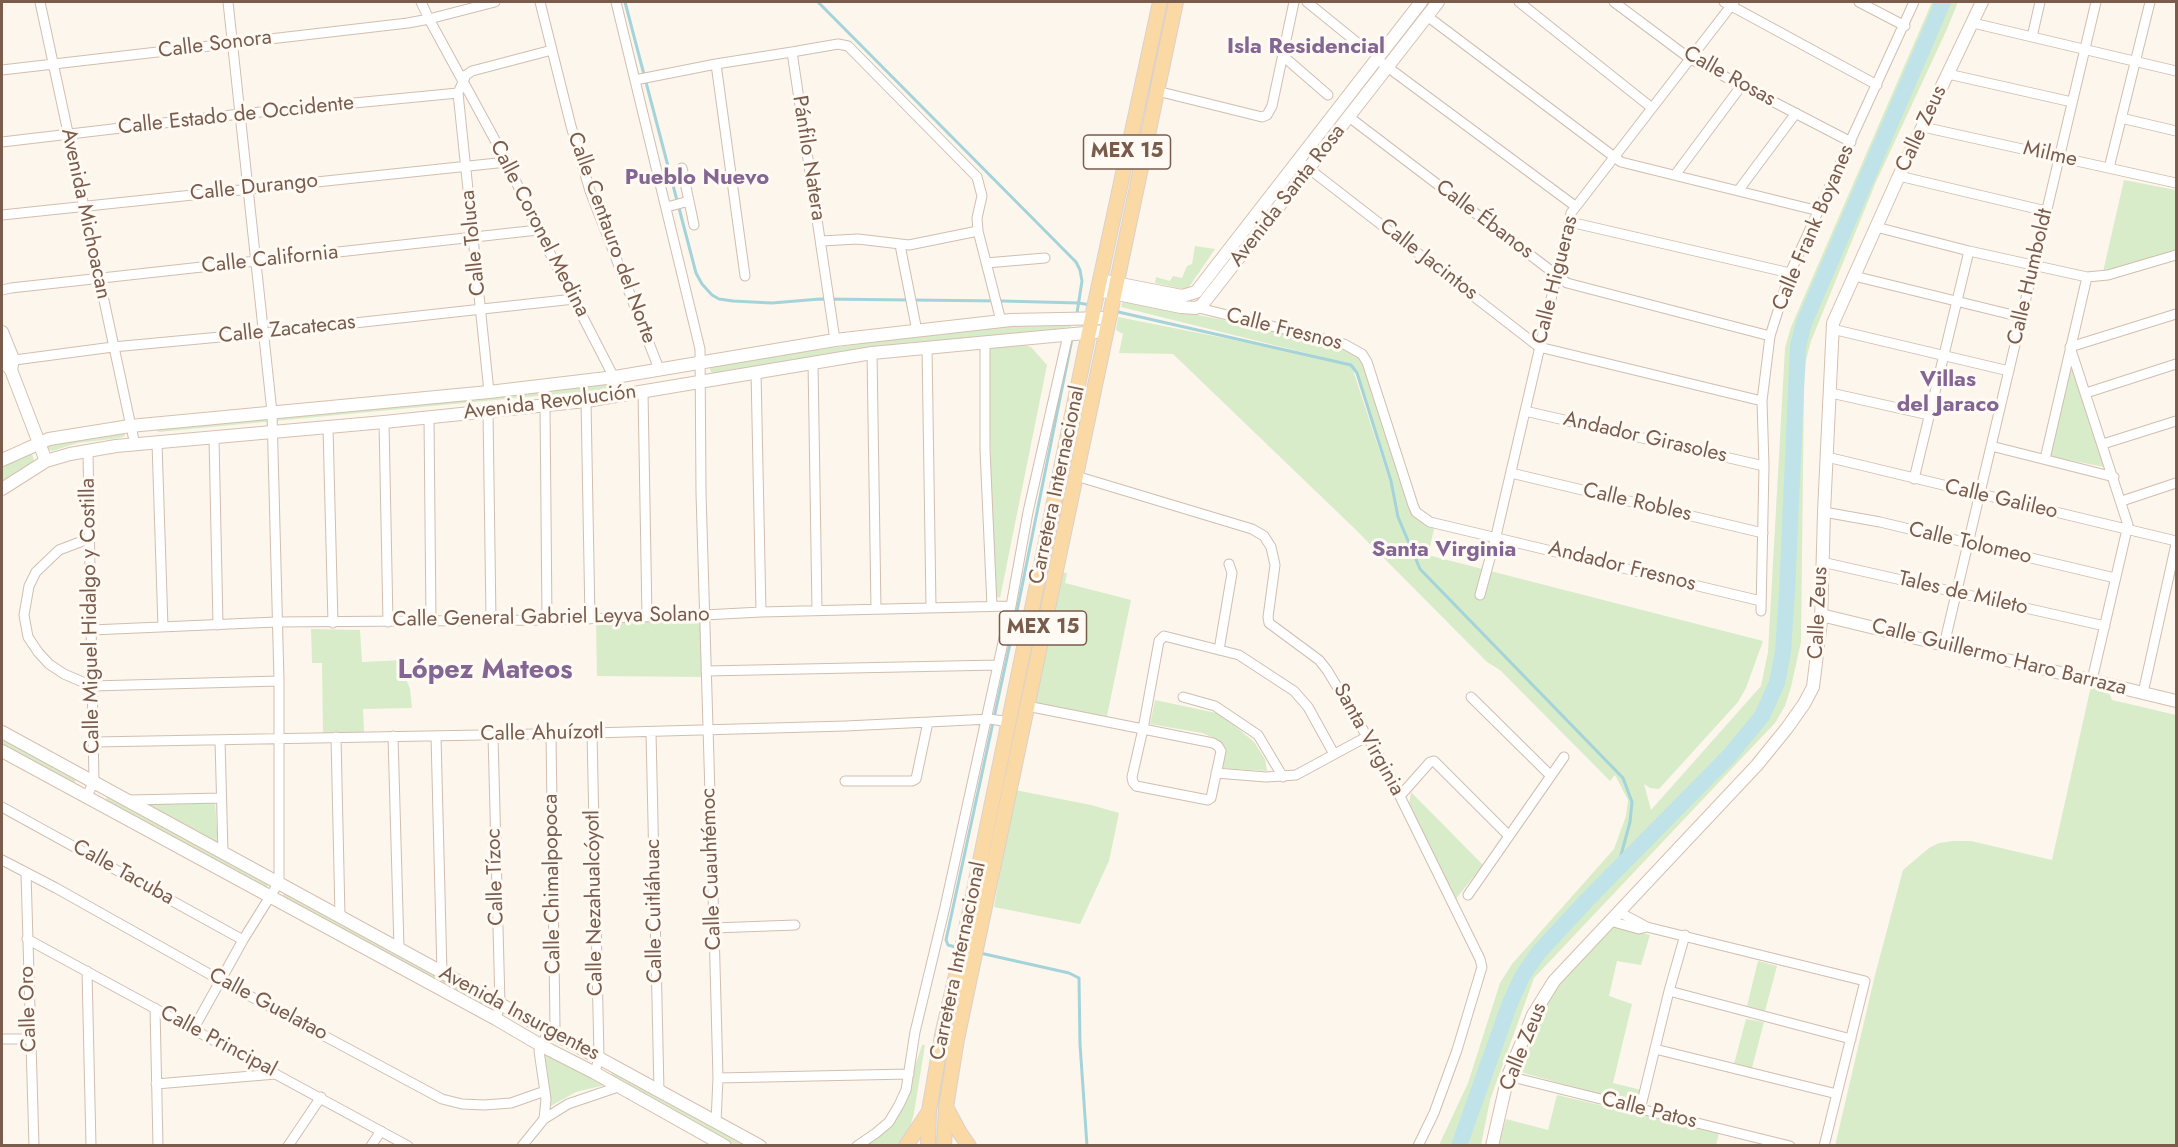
<!DOCTYPE html>
<meta charset="utf-8">
<style>
body{margin:0}
#map{position:relative;width:2178px;height:1147px;overflow:hidden;background:#fdf6ec;font-family:Jost,sans-serif}
canvas{display:block}
.frame{position:absolute;inset:0;border:3px solid #7a5c4d;pointer-events:none}
</style>
<div id="map">
<canvas width="2178" height="1147"></canvas>
<div class="frame"></div>
</div>
<script>
const ctx = document.querySelector('canvas').getContext('2d');
ctx.lineJoin = 'round';
function fillPath(path, color) { ctx.fillStyle = color; ctx.fill(path, 'evenodd'); }
const toPath = rows => new Path2D(rows.map(r => 'M' + r).join(''));
function trace(path, color, width, dash) { ctx.strokeStyle = color; ctx.lineWidth = width; ctx.lineCap = dash ? 'butt' : 'round'; ctx.setLineDash(dash || []); ctx.stroke(path); }
function write(font, color, halo, rows, align = 'center') {
  ctx.font = font + ' Jost,sans-serif'; ctx.lineWidth = 6; ctx.setLineDash([]); ctx.textBaseline = 'middle'; ctx.strokeStyle = halo; ctx.fillStyle = color; for (const [text, x, y, turn = 0] of rows) {
    ctx.save(); ctx.translate(x, y); ctx.rotate((+turn || 0) * Math.PI / 180); ctx.textAlign = isNaN(turn) ? turn : align; if (halo) ctx.strokeText(text, 0, 0); ctx.fillText(text, 0, 0); ctx.restore();
  }
}
const green = toPath([
 [1932,2,1958,2,1947,29,1876,182,1811,341,1806,360,1804,386,1801,642,1791,687,1785,706,1775,723,1534,978,1490,1100,1481,1145,1439,1145,1468,1083,1500,983,1512,964,1614,849,1626,816,1628,800,1615,775,1610,781,1500,670,1487,662,1355,529,1173,354,1119,353,1123,334,1116,330,1118,317,1330,359,1121,307,1123,300,1344,344,1362,354,1416,512,1434,529,1428,555,1763,641,1746,688,1738,702,1659,789,1650,788,1644,784,1651,810,1761,686,1768,652,1785,348,1791,327],
 [1352,367,1357,373,1392,483,1390,483],
 [2124,180,2176,190,2176,250,2103,272],
 [1195,246,1215,249,1187,290,1155,283,1156,277,1170,281,1173,276,1182,278,1187,266,1192,264],
 [1017,322,1070,323,1071,327,716,374,711,372,710,369,711,366,744,360],
 [1021,344,1031,347,1047,365,1000,598,994,596,988,348],
 [2071,361,2104,467,2049,456],
 [611,382,615,387,611,389,159,432,156,430,157,427],
 [124,432,125,436,119,438,78,443,52,451,48,449,47,446,51,441],
 [28,453,32,454,34,461,2,481,2,465],
 [1056,572,1067,573,1065,583,1131,600,1107,716,1030,705],
 [703,617,703,677,597,676,596,620],
 [311,629,360,630,362,662,405,660,406,679,410,689,412,708,363,709,364,732,323,733,322,663,312,663],
 [2091,686,2108,690,2112,700,2176,715,2176,1145,1835,1146,1875,975,1903,870,1929,848,1939,843,1953,841,1971,841,2052,860],
 [1155,700,1221,714,1254,742,1265,759,1267,771,1221,768,1226,754,1224,746,1219,740,1202,733,1150,724],
 [2,738,76,777,75,783,72,783,2,746],
 [1015,790,1091,805,1119,813,1109,861,1080,924,994,907],
 [1411,792,1483,865,1455,900,1409,805],
 [107,795,267,881,268,886,264,889,106,801],
 [215,802,218,843,143,803],
 [284,893,495,1005,494,1011,282,898],
 [1613,926,1650,935,1641,965,1617,961,1609,996,1632,1004,1613,1083,1641,1090,1638,1105,1520,1072,1543,1011,1559,984],
 [1758,961,1777,966,1765,1011,1747,1006],
 [1746,1019,1764,1022,1752,1068,1734,1064],
 [922,1045,925,1045,914,1113,909,1131,900,1145,861,1146,903,1102],
 [543,1051,605,1085,576,1092,549,1107,548,1073],
 [612,1071,750,1145,735,1145,610,1076],
 [1557,1095,1719,1133,1716,1145,1505,1146,1498,1144,1506,1119,1548,1130]
]);
const stream = toPath([
 [625,2,696,273,702,284,712,295,719,299,733,301,772,303,820,299,1003,301,1079,303,1090,305],
 [818,2,1076,262,1080,270,1082,281,1077,313],
 [1114,311,1351,365,1357,373,1391,481,1398,517,1420,569,1623,778,1632,802,1630,822,1617,870],
 [959,948,948,945,946,940,1016,616,1072,339],
 [980,953,1069,973,1079,978,1080,1044,1087,1146]
]);
const river = toPath([
 [1459,1146,1510,1003,1523,975,1539,952,1588,899,1730,755,1762,716,1777,683,1783,652,1787,592,1798,346,1804,323,1943,2]
]);
const street = toPath([
 [40,2,135,445],
 [421,2,429,19,507,162,538,230,623,395],
 [540,2,571,126,590,191,659,369],
 [616,2,700,349,701,493,714,928,718,1078,716,1122],
 [1307,2,1365,49],
 [1519,2,1652,108],
 [1614,2,1689,58,1851,142],
 [1724,2,1877,85],
 [1859,2,1905,26],
 [1427,16,1621,162,1819,211],
 [1973,23,2176,71],
 [2032,37,2040,2],
 [792,52,838,44,848,46,977,177,982,196,977,218,978,231,1001,321],
 [1283,56,1328,95],
 [1378,60,1575,206],
 [716,64,745,276],
 [2,70,408,23,429,19,495,2],
 [1948,74,2072,102],
 [635,80,716,64,792,52,835,340],
 [1157,91,1262,117,1267,115,1272,106,1294,2],
 [458,93,489,392],
 [1349,117,1567,283,1770,336],
 [2121,118,2176,131],
 [1923,127,2176,183],
 [2,142,240,114,458,93,466,75,472,71,552,50],
 [1299,161,1539,347,1762,401],
 [682,168,694,225],
 [2109,168,2150,2],
 [1675,175,1742,85],
 [1899,176,2046,211],
 [1738,191,1796,113],
 [667,207,689,201],
 [2,215,507,162],
 [1570,222,1790,273],
 [1876,227,1969,251,2087,277,2108,275,2176,255],
 [821,241,858,239,909,245,978,231],
 [900,245,917,331],
 [986,263,1045,258],
 [1854,276,2021,317],
 [2,290,11,288,538,230],
 [1195,307,1344,344,1362,354,1367,362,1413,505,1416,512,1430,522,1761,601],
 [1832,329,2009,371],
 [985,342,985,450,992,606],
 [927,347,931,607],
 [872,353,876,609],
 [7,361,113,347,263,333,574,299],
 [813,362,817,610],
 [756,372,761,612],
 [643,392,647,617],
 [1831,393,1929,415],
 [2086,393,2176,364],
 [586,401,590,619],
 [545,405,547,620],
 [488,411,491,620],
 [1525,411,1764,466],
 [429,417,431,622],
 [384,422,388,622],
 [328,427,333,623],
 [214,438,218,625],
 [157,443,163,627],
 [2103,444,2176,421],
 [1991,446,2114,477],
 [88,451,91,630,276,622,547,620,704,615,761,612,1011,606],
 [1827,457,2176,541],
 [2045,459,2087,277],
 [1511,473,1763,533],
 [1076,476,1252,529,1264,536,1271,547,1275,565,1268,617,1269,623,1319,660,1327,670,1386,768,1480,959,1482,967,1457,1050,1434,1113,1418,1146],
 [1914,479,1969,251],
 [2122,501,2176,483],
 [1824,512,1880,522,2115,578],
 [88,539,59,550,36,572,29,586,24,615,28,637,38,652,49,664,64,674,92,686,279,681],
 [1822,562,2105,626],
 [1480,595,1496,536,1571,213,1734,2],
 [1761,611,1764,466,1762,401,1770,336,1790,273,1914,2],
 [1944,645,2096,2],
 [1219,650,1232,573,1229,564],
 [706,671,998,665],
 [2092,680,2128,525,2070,347,2176,314],
 [2143,693,2176,544],
 [1183,697,1215,706,1258,735,1283,777],
 [1471,697,1551,776],
 [1027,706,1143,729,1213,743,1218,746,1221,751,1211,798,1208,800,1136,786,1133,782,1132,777,1143,729,1159,641,1164,636,1239,655,1294,691,1308,707,1334,754],
 [651,732,659,1091],
 [592,733,599,1057,595,1073],
 [551,734,555,1026,549,1030,539,1051,546,1099,544,1119,568,1104,618,1087],
 [493,735,500,1004,496,1019],
 [393,736,399,948],
 [436,736,442,973],
 [336,737,340,916],
 [220,740,223,853],
 [94,742,592,733,846,726,990,719,1009,722],
 [1216,773,1266,777,1296,775,1368,736],
 [845,781,912,781,916,779,928,722],
 [87,796,94,781,91,624],
 [1400,796,1430,762,1434,761,1509,836],
 [130,800,221,798],
 [2,807,243,940],
 [2,860,56,888,220,980,442,1099,462,1104,484,1105,511,1103,545,1091],
 [26,873,34,1146],
 [1468,895,1564,757],
 [1619,912,1647,927,1865,981,1824,1146],
 [1610,921,1639,929,1647,927],
 [714,928,795,925],
 [27,939,408,1146],
 [87,971,91,1146],
 [1669,991,1851,1039],
 [155,1008,158,1146],
 [194,1028,243,940,279,882,279,681,272,412,228,2],
 [2,1039,30,1039],
 [1655,1049,1837,1094],
 [1508,1076,1790,1146],
 [718,1078,909,1074],
 [156,1084,276,1074],
 [1640,1110,1669,991,1685,935],
 [288,1146,321,1097],
 [371,1146,381,1131],
 [522,1146,544,1119],
 [857,1146,876,1133,889,1122,899,1105,906,1090,915,1032,945,907,1011,606,1028,512,1068,335]
]);
const secondary = toPath([
 [1100,280,1182,296,1196,292,1421,2],
 [1098,290,1181,307,1196,308,1202,305,1438,2],
 [2,332,13,359,11,370],
 [2,354,4,362,11,370,46,461],
 [2,460,49,439,130,426,489,392,615,377,835,340,1011,320,1109,318],
 [2,489,46,461,70,454,116,446,384,422,586,401,872,353,1106,331],
 [1821,615,2176,701],
 [2,732,760,1146],
 [2,751,496,1019,542,1046,595,1073,725,1146],
 [1492,1146,1508,1076,1533,1015,1554,981,1757,765,1787,728,1804,704,1813,687,1821,621,1824,512,1833,323,1899,176,1982,2]
]);
const primary = toPath([
 [946,1107,960,1133,969,1146],
 [906,1146,928,1113],
 [928,1146,929,1111,942,1035,960,958,1095,303,1160,2],
 [944,1146,946,1107,957,1039,1176,2]
]);
const shields = [
 [1127,152,87],
 [1043,628,87]
];
const shieldNames = [
 ["MEX 15",1127,152],
 ["MEX 15",1043,628]
];
const streetNames = [
 ["Calle Sonora",215,45,-7],
 ["Calle Rosas",1729,77,29],
 ["Calle Estado de Occidente",236,116,-6],
 ["Calle Zeus",1922,129,-65],
 ["Milme",2050,155,13],
 ["Pánfilo Natera",808,158,81],
 ["Calle Durango",254,188,-6],
 ["Avenida Santa Rosa",1288,196,-52],
 ["Avenida Michoacan",85,214,78],
 ["Calle Ébanos",1484,220,37],
 ["Calle Frank Boyanes",1814,228,-67],
 ["Calle Coronel Medina",539,229,63],
 ["Calle Centauro del Norte",611,238,70],
 ["Calle Toluca",474,243,-96],
 ["Calle California",270,260,-6],
 ["Calle Jacintos",1428,260,38],
 ["Calle Humboldt",2031,277,-77],
 ["Calle Higueras",1556,280,-76],
 ["Calle Zacatecas",287,330,-6],
 ["Calle Fresnos",1284,330,14],
 ["Avenida Revolución",550,403,-7],
 ["Andador Girasoles",1645,438,13],
 ["Carretera Internacional",1058,485,-78],
 ["Calle Galileo",2001,500,13],
 ["Calle Robles",1637,503,13],
 ["Calle Tolomeo",1970,544,13],
 ["Andador Fresnos",1622,567,14],
 ["Tales de Mileto",1963,594,13],
 ["Calle Zeus",1819,613,-87],
 ["Calle Miguel Hidalgo y Costilla",91,616,-91],
 ["Calle General Gabriel Leyva Solano",551,618,-1],
 ["Calle Guillermo Haro Barraza",1999,658,14],
 ["Calle Ahuízotl",542,734,-1],
 ["Santa Virginia",1368,740,61],
 ["Calle Cuauhtémoc",712,869,-92],
 ["Calle Tacuba",123,873,29],
 ["Calle Tízoc",496,877,-92],
 ["Calle Chimalpopoca",553,884,-91],
 ["Calle Nezahualcóyotl",595,903,-91],
 ["Calle Cuitláhuac",655,911,-91],
 ["Carretera Internacional",959,961,-78],
 ["Calle Guelatao",268,1005,28],
 ["Calle Oro",29,1009,-92],
 ["Avenida Insurgentes",519,1014,28],
 ["Calle Principal",218,1042,28],
 ["Calle Zeus",1524,1047,-68],
 ["Calle Patos",1649,1111,14]
];
const neighbourhoodNames = [
 ["Isla Residencial",1306,48],
 ["Pueblo Nuevo",697,179],
 ["Villas",1948,381],
 ["del Jaraco",1948,406],
 ["Santa Virginia",1444,551]
];
const districtNames = [
 ["López Mateos",485,671]
];
fillPath(green, '#d8ecc9');
trace(stream, '#a5d3da', 3);
trace(river, '#bfe3e8', 16);
trace(street, '#d1beb0', 11);
trace(secondary, '#d6c0b0', 14);
trace(primary, '#dad1cd', 16);
trace(street, '#fff', 9);
trace(secondary, '#fff', 12);
trace(primary, '#fbd9a5', 14);
for (const [x, y, w] of shields) { const box = new Path2D(); box.roundRect(x - w / 2, y - 17, w, 34, 4.5); ctx.fillStyle = '#fffaf3'; ctx.fill(box); trace(box, '#7a5c4d', 1.5); }
write('bold 20px', '#7a5c4d', null, shieldNames);
write('21px', '#7a5c4d', '#fffaf3', streetNames);
write('bold 22px', '#846695', '#fffaf3', neighbourhoodNames);
write('bold 27px', '#846695', '#fffaf3', districtNames);
</script>
